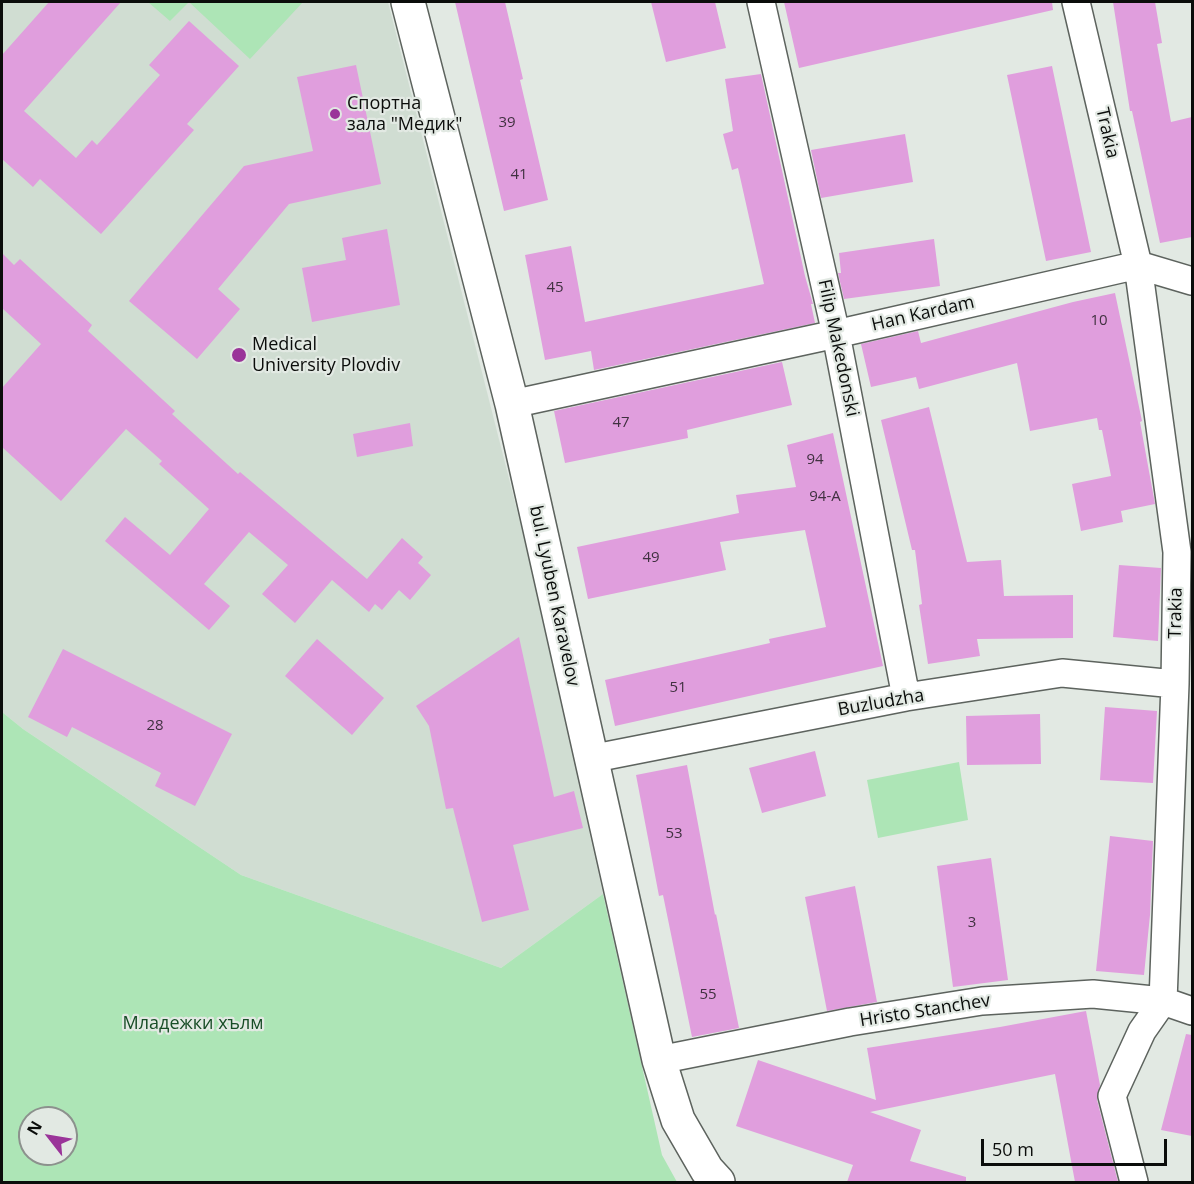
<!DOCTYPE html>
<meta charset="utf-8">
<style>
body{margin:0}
#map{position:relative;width:1194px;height:1184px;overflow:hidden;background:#e2e9e3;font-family:"Open Sans",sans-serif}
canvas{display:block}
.frame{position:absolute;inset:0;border:3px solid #0b0d0b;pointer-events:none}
.north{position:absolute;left:18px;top:1106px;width:60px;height:60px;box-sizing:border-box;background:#e2e9e3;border:2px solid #8c918d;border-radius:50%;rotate:301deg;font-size:16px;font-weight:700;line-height:24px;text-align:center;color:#0b0d0b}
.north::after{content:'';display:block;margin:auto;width:21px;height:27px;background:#9a3499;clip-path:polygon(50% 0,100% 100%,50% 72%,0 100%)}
.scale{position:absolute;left:981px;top:1139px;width:186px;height:27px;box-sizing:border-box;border:3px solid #0b0d0b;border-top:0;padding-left:8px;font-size:18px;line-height:21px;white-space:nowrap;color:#0b0d0b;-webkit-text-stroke:4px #e2e9e3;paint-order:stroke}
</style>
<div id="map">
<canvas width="1194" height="1184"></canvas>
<div class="frame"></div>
<div class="north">N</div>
<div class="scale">50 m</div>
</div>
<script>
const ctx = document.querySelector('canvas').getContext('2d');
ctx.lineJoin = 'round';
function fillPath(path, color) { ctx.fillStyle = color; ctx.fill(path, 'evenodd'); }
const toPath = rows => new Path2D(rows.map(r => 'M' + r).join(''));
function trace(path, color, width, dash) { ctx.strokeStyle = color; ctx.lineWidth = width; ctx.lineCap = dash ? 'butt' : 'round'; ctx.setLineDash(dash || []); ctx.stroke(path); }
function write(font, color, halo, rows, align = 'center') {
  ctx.font = font + ' "Open Sans",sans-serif'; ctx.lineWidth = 4.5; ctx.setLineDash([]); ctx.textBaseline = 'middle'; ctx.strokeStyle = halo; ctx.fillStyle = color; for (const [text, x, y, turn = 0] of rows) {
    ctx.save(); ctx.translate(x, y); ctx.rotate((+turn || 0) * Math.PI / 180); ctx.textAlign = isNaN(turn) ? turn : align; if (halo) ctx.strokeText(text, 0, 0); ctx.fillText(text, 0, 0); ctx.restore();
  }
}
const built = toPath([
 [2,2,388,2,522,530,603,894,501,968,241,875,23,729,2,712]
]);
const green = toPath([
 [148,2,303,2,250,59,189,2,170,21],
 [2,712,23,729,241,875,501,968,603,894,662,1155,677,1182,2,1182],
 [30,1118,66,1118,66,1154,30,1154],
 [959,762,968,820,878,838,867,780]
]);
const building = toPath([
 [49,2,121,2,24,111,76,158,92,140,97,145,160,75,149,65,189,21,239,66,187,124,194,130,101,234,40,179,33,187,2,159,2,55],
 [455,2,505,2,523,79,520,80,548,200,504,211],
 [651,2,715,2,726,48,666,62],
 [784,2,1052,2,1053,10,799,68],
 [1113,2,1155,2,1162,43,1157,44,1171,122,1192,117,1192,237,1160,243,1132,111,1130,111],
 [356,65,381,184,289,204,218,289,240,309,197,359,129,301,244,166,313,151,297,77],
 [1052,66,1091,252,1046,261,1007,75],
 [761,74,805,276,813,304,811,304,815,323,594,370,591,351,545,360,525,255,571,246,585,322,764,284,738,168,732,170,723,134,733,131,725,79],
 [905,134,913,182,821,198,811,150],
 [387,229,400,305,312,322,302,268,346,260,342,238],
 [934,239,940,286,844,299,838,273,841,273,839,253],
 [2,253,14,265,20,259,92,325,88,331,175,411,172,414,238,474,240,472,367,579,402,538,423,557,418,563,431,575,410,600,399,590,382,610,375,604,369,612,332,580,295,623,262,594,288,565,249,532,204,584,230,606,209,630,105,541,125,517,170,555,209,509,159,464,162,461,126,429,61,501,2,447,2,388,41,344,2,308],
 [1115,293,1142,421,1140,422,1155,504,1121,511,1123,522,1081,531,1072,484,1111,476,1102,430,1099,430,1097,418,1030,431,1017,363,919,389,916,377,871,387,861,344,918,331,921,343,1073,302],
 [782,362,792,405,687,430,688,438,565,463,554,411],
 [929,407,967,562,1001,560,1004,596,1073,595,1073,638,977,639,980,656,928,664,919,605,922,604,915,550,912,550,881,420],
 [410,423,413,446,357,457,353,434],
 [833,433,883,666,615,726,605,680,770,643,769,639,826,627,805,530,720,542,726,570,588,599,577,547,739,513,736,495,796,487,787,445],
 [1119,565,1161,568,1158,641,1113,637],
 [519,637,554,797,574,791,583,828,513,845,529,910,482,922,453,808,446,809,429,726,416,706],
 [317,639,384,698,352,735,285,676],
 [63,649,232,734,195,806,155,786,161,773,72,727,67,737,28,717],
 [1105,707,1157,711,1153,783,1100,780],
 [1040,714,1041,764,967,765,966,716],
 [815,751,826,796,762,813,749,768],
 [687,765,715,915,716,914,739,1028,692,1037,663,895,659,896,636,775],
 [1110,836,1153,841,1150,915,1144,975,1096,971],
 [991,858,1008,980,953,987,937,866],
 [855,886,877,1002,827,1011,805,897],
 [1086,1011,1100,1085,1097,1100,1118,1182,1075,1182,1055,1074,870,1112,921,1130,910,1161,966,1177,966,1182,847,1182,853,1165,736,1126,758,1060,876,1100,867,1048,1000,1027],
 [1186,1034,1192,1035,1192,1136,1161,1130]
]);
const street = toPath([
 [761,2,836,334,906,697],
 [1076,2,1138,265,1177,552,1175,684,1163,1001,1142,1031,1112,1096,1134,1182],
 [512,404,836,334,1138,265,1192,281],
 [590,759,906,697,1062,673,1175,684],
 [659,1060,850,1022,982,1001,1093,994,1163,1001,1192,1011]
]);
const secondary = toPath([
 [408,2,512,404,659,1060,678,1120,707,1170,718,1182]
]);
const markers = [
 [335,114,6,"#9a3499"],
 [239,355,8,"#9a3499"]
];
const numberNames = [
 ["39",507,123],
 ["41",519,175],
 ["45",555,288],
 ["10",1099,321],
 ["47",621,423],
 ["94",815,460],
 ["94-А",825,497],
 ["49",651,558],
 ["51",678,688],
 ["28",155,726],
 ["53",674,834],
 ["3",972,923],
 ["55",708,995]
];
const poiNames = [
 ["Спортна",347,104],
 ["зала \"Медик\"",347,125],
 ["Medical",252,345],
 ["University Plovdiv",252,366]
];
const streetNames = [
 ["Trakia",1107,133,77],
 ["Han Kardam",923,314,-13],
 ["Filip Makedonski",838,348,78],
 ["bul. Lyuben Karavelov",554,596,78],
 ["Trakia",1176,613,-89],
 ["Buzludzha",881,703,-10],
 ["Hristo Stanchev",925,1011,-9]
];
const parkNames = [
 ["Младежки хълм",193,1024]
];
fillPath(built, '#d0ddd2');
fillPath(green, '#ade5b6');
fillPath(building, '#e09edd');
trace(street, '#5d635e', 30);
trace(secondary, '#5d635e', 36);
trace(street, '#fff', 27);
trace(secondary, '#fff', 33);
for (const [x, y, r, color] of markers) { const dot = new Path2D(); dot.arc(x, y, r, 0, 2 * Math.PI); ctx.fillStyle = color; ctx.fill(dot); trace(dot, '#e2e9e3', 2); }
write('15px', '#403140', null, numberNames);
write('18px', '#0b0d0b', '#e2e9e3', poiNames, 'left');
write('18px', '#0b0d0b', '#e2e9e3', streetNames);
write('18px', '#174d26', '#e2e9e3', parkNames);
</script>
